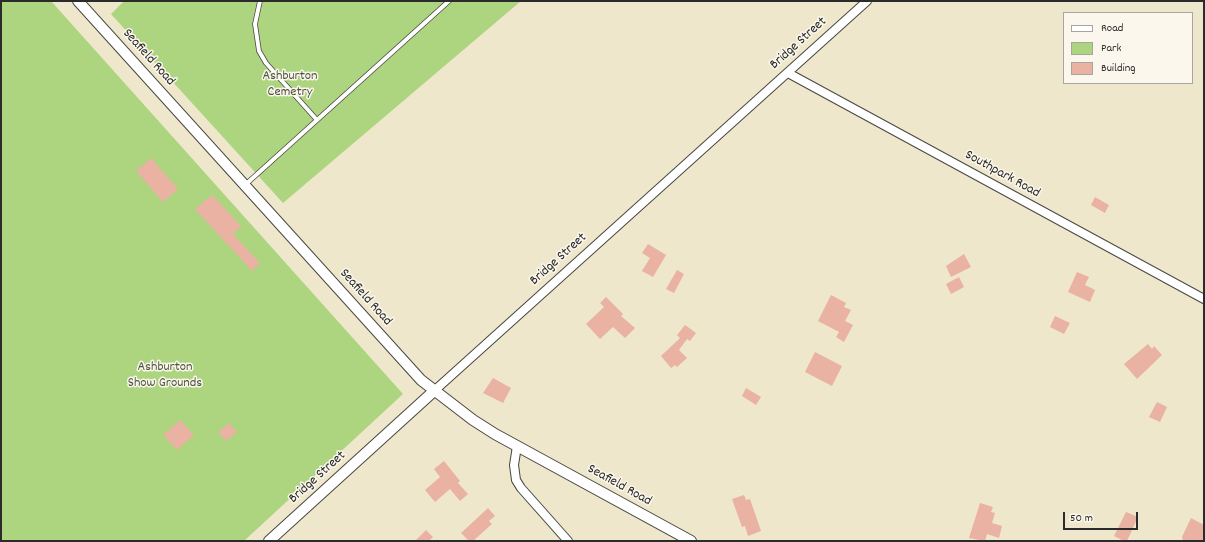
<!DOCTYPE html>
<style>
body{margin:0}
#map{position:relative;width:1205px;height:542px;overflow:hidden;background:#eee7cb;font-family:Dekko,sans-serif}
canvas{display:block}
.frame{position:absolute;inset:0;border:2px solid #2b2b2b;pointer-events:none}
.legend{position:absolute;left:1063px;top:12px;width:130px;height:72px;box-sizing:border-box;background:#fbf7ec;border:1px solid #a8a59f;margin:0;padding:5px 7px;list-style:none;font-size:12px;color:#2b2b2b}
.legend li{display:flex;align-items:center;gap:8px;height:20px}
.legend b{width:20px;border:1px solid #a8a59f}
.scale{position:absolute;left:1063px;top:512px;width:75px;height:18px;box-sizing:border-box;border:2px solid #2b2b2b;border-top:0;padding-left:5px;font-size:12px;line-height:14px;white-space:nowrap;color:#2b2b2b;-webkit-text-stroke:3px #fbf7ec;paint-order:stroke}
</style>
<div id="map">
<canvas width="1205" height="542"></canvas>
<div class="frame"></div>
<ul class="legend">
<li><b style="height:5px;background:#fff"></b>Road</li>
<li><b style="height:11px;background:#add47f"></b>Park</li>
<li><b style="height:11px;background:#e9b2a3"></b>Building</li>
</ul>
<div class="scale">50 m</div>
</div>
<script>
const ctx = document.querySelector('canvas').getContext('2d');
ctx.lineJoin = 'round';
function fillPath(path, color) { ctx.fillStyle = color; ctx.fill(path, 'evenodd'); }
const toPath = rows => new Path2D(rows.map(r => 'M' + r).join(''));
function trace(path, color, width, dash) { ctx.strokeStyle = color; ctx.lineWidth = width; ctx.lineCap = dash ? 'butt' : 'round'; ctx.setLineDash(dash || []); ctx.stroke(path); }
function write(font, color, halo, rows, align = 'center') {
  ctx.font = font + ' Dekko,sans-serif'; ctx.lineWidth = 3; ctx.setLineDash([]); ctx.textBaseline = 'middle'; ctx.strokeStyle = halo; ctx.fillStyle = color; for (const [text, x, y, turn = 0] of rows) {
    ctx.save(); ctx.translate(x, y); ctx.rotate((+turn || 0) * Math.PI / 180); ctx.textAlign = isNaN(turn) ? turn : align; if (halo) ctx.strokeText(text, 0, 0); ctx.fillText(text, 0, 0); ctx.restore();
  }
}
const green = toPath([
 [1,1,51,1,403,394,244,541,1,541],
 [124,1,521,1,283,203,111,14]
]);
const building = toPath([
 [151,158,178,189,163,202,136,171],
 [212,195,241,226,233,234,260,263,252,271,195,209],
 [1095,197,1109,205,1105,213,1091,205],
 [648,244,666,255,653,277,642,271,650,258,642,253],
 [964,254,971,267,951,277,946,266],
 [677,270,684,274,674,293,666,289],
 [1077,272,1089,277,1085,285,1095,290,1090,302,1068,292],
 [959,277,964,287,951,294,946,284],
 [831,295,846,303,844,307,851,310,845,321,853,325,844,342,836,337,839,332,818,321],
 [606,297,623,314,621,316,635,328,625,338,613,327,600,339,586,324,604,307,600,303],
 [1055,316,1070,323,1064,334,1050,327],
 [685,325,696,333,690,341,687,339,679,350,687,358,677,367,675,365,671,368,661,356,680,338,677,335],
 [1148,344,1152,349,1154,346,1162,355,1137,379,1124,364],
 [815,352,842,366,832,386,805,372],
 [493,378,511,388,503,403,483,393],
 [746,388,761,397,756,405,742,396],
 [1157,402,1167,407,1160,422,1149,417],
 [180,420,194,435,177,450,163,435],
 [229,423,237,432,226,441,218,432],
 [444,461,460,481,458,483,468,494,460,501,450,489,435,502,425,490,440,477,434,469],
 [744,495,746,500,750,499,761,531,748,536,745,526,742,527,732,499],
 [980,503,993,507,991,512,995,513,992,523,1002,526,999,538,987,534,985,541,969,538],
 [488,508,495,516,489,521,492,524,473,541,469,541,461,533],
 [1126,512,1138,517,1127,541,1124,541,1114,536],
 [1191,518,1204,525,1204,537,1202,541,1183,541,1182,537],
 [426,530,433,537,429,541,415,541]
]);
const service = toPath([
 [260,1,255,24,259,51,266,63,317,120],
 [245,185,449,1]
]);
const minor = toPath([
 [788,73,1204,299],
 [434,391,867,1],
 [517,446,514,465,516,480,521,488,568,541]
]);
const tertiary = toPath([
 [78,1,421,380,473,420,495,434,691,541],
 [269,541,434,391]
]);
const streetNames = [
 ["Bridge Street",799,44,-42],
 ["Seafield Road",148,58,48],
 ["Southpark Road",1002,175,29],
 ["Bridge Street",559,260,-42],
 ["Seafield Road",365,298,48],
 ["Bridge Street",318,478,-42],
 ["Seafield Road",619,486,29]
];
const parkNames = [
 ["Ashburton",290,77],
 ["Cemetry",290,93],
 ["Ashburton",165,368],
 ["Show Grounds",165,384]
];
fillPath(green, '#add47f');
fillPath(building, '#e9b2a3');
trace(service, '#484743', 5.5);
trace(minor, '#484743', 10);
trace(tertiary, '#484743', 12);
trace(service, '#fff', 4);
trace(minor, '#fff', 8);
trace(tertiary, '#fff', 10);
write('14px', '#2b2b2b', '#fbf7ec', streetNames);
write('14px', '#4c5540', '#fbf7ec', parkNames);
</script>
